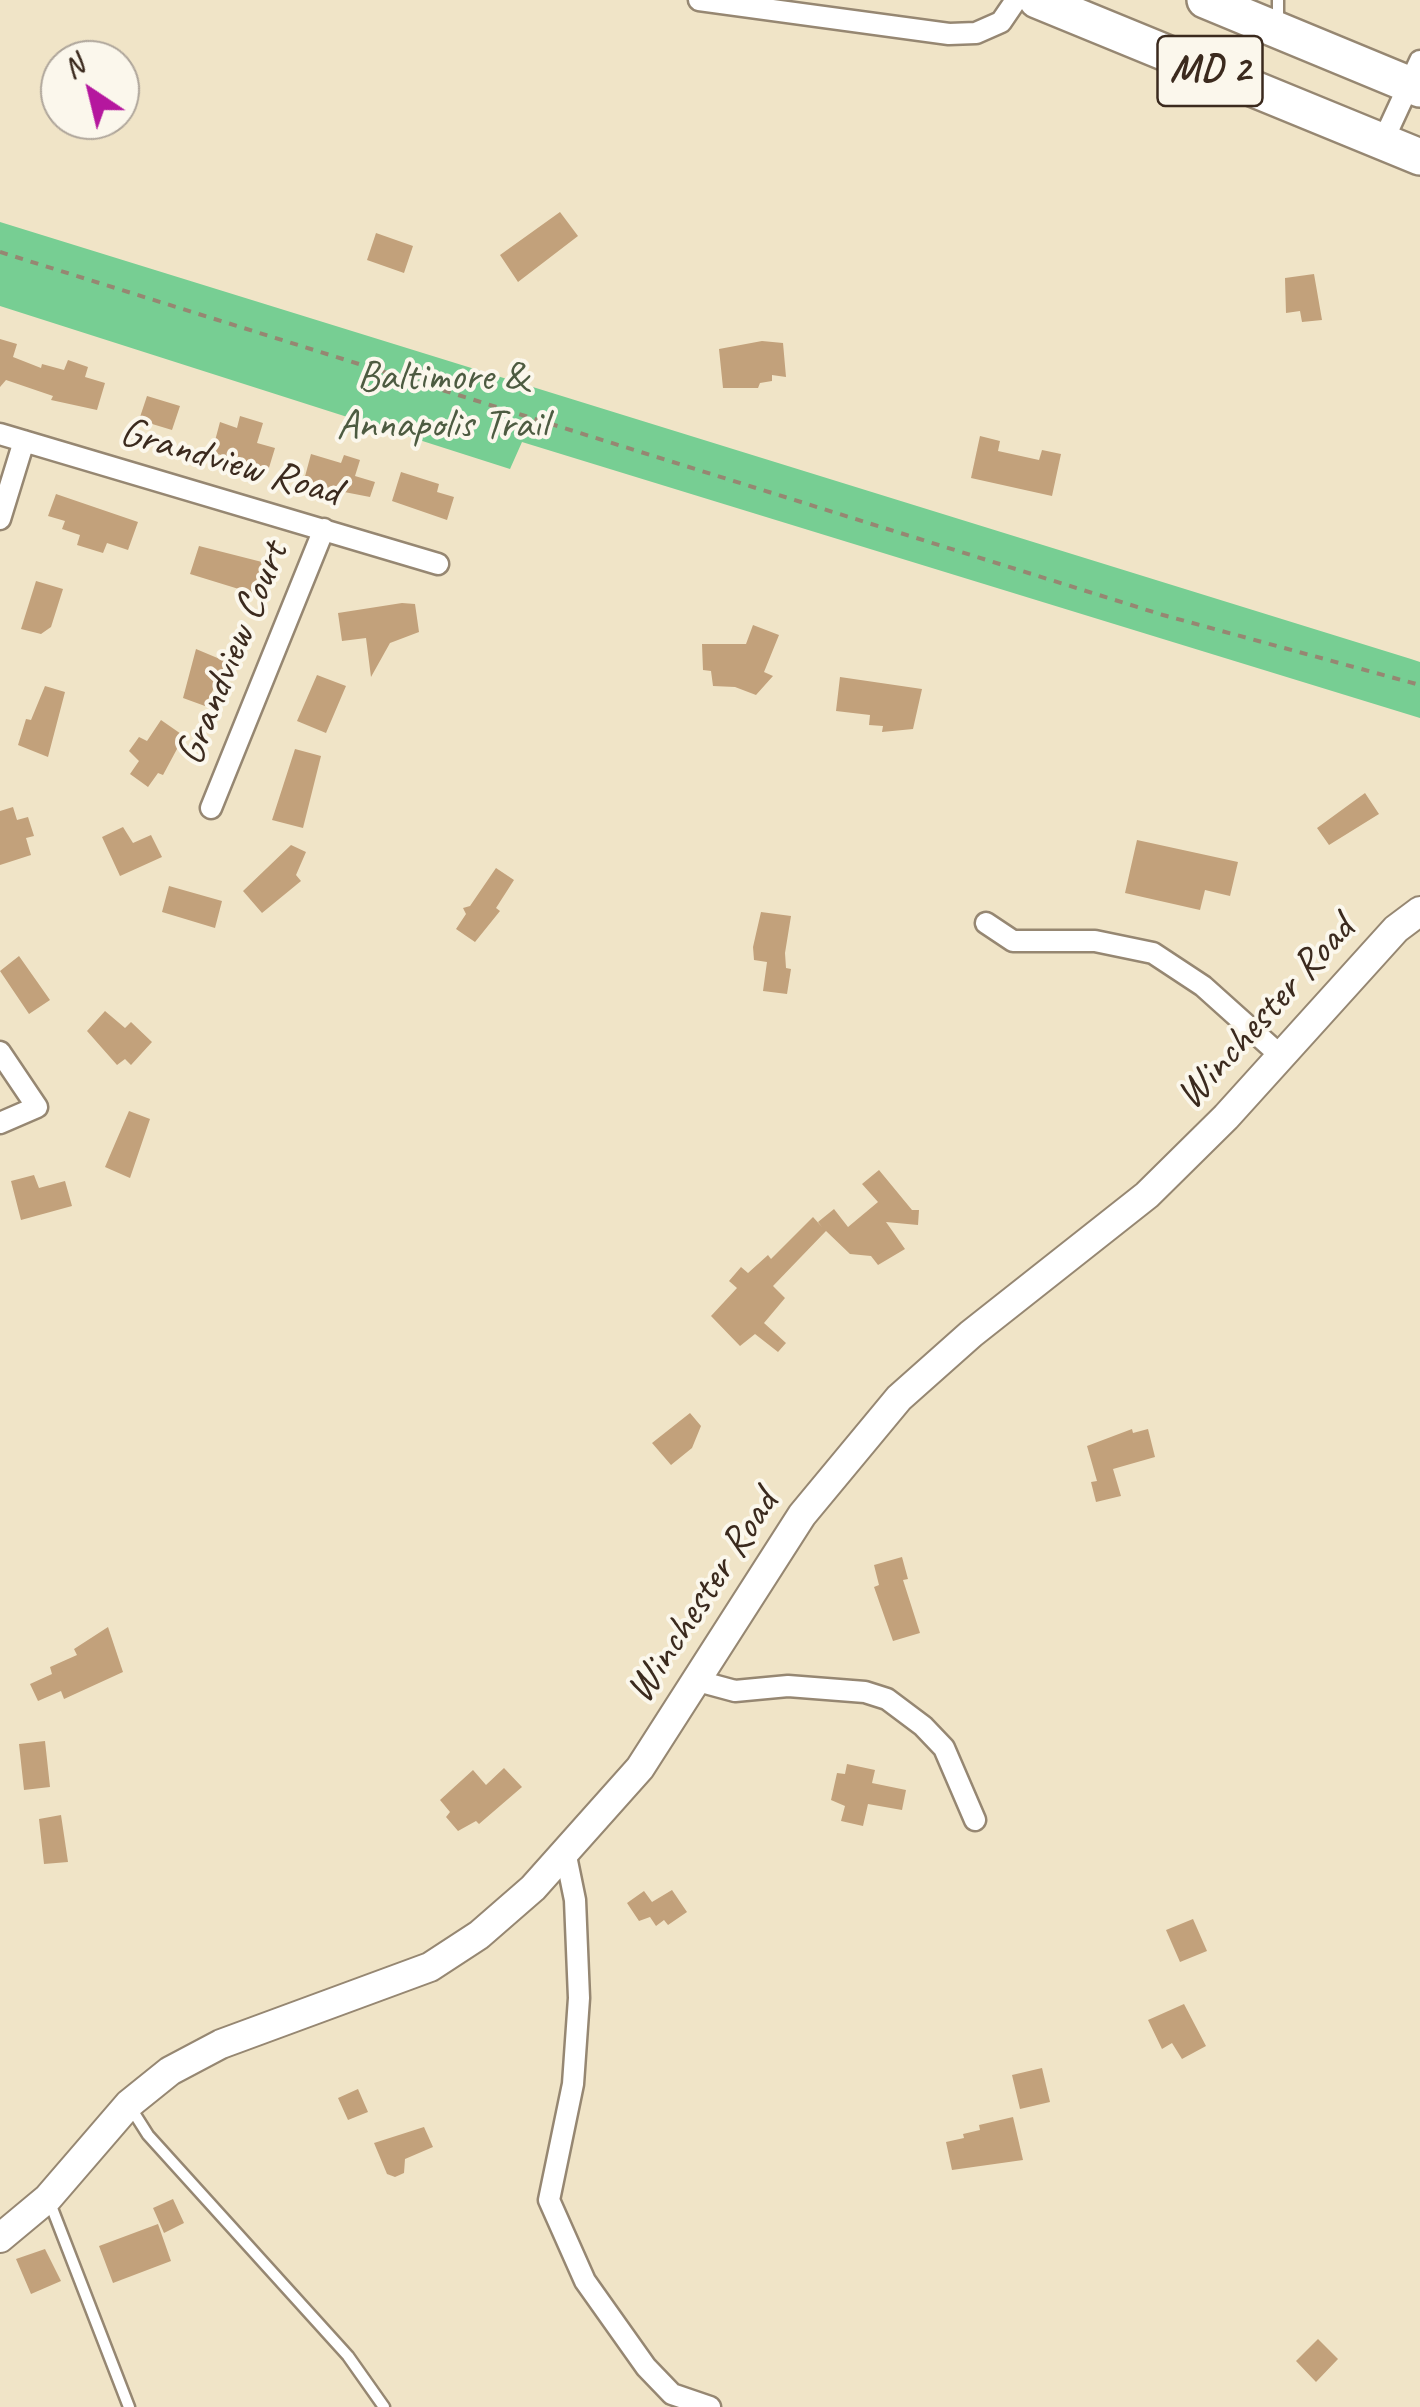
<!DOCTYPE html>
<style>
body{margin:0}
#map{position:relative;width:1420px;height:2407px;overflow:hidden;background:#f0e4c7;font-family:Caveat,sans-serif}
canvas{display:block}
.north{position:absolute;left:40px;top:40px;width:100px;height:100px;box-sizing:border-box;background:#fbf7ec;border:2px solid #aea59a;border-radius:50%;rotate:325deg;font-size:28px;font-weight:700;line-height:40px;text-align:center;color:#3b2a1e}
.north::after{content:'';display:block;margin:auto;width:35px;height:45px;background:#b5179e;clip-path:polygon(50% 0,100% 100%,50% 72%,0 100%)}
</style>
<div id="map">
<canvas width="1420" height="2407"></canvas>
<div class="north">N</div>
</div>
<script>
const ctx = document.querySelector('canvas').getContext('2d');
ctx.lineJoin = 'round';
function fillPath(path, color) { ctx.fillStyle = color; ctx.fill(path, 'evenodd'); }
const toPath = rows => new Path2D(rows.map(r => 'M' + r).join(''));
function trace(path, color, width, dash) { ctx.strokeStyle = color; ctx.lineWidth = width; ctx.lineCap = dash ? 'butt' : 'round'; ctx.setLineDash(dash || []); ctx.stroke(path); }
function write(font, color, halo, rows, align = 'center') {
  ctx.font = font + ' Caveat,sans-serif'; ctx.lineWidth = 8; ctx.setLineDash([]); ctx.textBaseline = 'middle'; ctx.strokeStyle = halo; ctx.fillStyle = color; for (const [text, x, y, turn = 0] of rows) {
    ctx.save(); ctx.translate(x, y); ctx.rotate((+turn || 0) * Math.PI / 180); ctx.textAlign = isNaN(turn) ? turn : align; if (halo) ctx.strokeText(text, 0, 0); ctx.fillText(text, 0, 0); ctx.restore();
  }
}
const green = toPath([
 [0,222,1411,659,1420,662,1420,718,522,442,510,469,0,306]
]);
const building = toPath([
 [560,212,578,236,518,282,500,255],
 [376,233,413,246,404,273,367,260],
 [1314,274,1322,320,1302,322,1300,311,1286,313,1285,278],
 [0,339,17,344,13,357,41,368,42,364,64,370,68,360,88,367,85,377,105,383,97,410,51,400,53,396,6,380,0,387],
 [762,341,783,343,786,377,772,375,772,381,760,383,758,388,723,388,719,349],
 [147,396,180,406,172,430,139,420],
 [240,416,263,423,257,443,275,448,268,471,212,452,220,422,237,428],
 [980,436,1000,441,998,451,1039,460,1042,450,1061,454,1052,496,971,478],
 [311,454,341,463,344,455,360,460,355,476,375,482,370,497,303,484],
 [401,472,439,484,437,492,454,497,447,520,392,501],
 [56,494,138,522,128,550,107,543,103,553,77,545,80,535,62,529,65,521,48,516],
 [199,546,262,562,255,594,190,574],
 [36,581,63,589,51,627,41,634,21,629],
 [402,603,415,604,419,632,390,643,371,677,366,638,342,641,338,613],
 [753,625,779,635,764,672,773,676,756,695,735,687,713,686,711,671,703,670,702,644,746,644],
 [196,649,227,662,205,706,183,698],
 [317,675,346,686,326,733,297,721],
 [840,677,922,689,913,729,882,732,883,726,869,725,870,715,836,711],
 [45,686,65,692,48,757,18,745,26,719,31,720],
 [161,720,184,736,163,775,158,773,148,787,130,774,139,761,129,751,139,737,147,741],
 [295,749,321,756,303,828,272,820],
 [1365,793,1379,814,1329,845,1317,828],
 [13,807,17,820,28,817,34,836,26,838,31,855,0,865,0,811],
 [123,827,133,843,151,835,162,857,120,876,102,837],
 [1137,840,1238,862,1230,896,1205,890,1200,910,1125,893],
 [291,845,306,852,296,875,301,881,262,913,243,891],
 [496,868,514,880,496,908,500,911,475,942,456,929,466,914,463,908,470,906],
 [169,886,222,901,215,928,162,912],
 [761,912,791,916,785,953,786,968,791,969,787,994,763,991,767,962,754,960,753,947],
 [19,956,50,1000,29,1014,0,971],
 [105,1011,125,1028,131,1022,152,1042,131,1065,125,1059,117,1065,87,1031],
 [129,1111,150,1119,130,1178,105,1167],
 [879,1170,912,1210,919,1210,918,1225,886,1222,905,1249,878,1265,871,1256,850,1254,826,1231,773,1286,785,1298,764,1323,786,1343,778,1352,755,1334,740,1346,711,1316,737,1288,729,1281,741,1267,748,1273,768,1255,771,1259,813,1217,822,1227,818,1222,834,1209,848,1227,878,1202,862,1184],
 [34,1175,39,1188,65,1181,72,1206,21,1220,11,1181],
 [690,1413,701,1426,692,1448,671,1465,652,1443],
 [1132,1429,1133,1433,1148,1429,1155,1457,1113,1469,1121,1496,1096,1502,1091,1482,1097,1481,1087,1446],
 [902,1557,908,1579,903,1580,920,1633,893,1641,874,1587,879,1585,874,1565],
 [108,1627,123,1672,64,1699,61,1691,38,1701,30,1684,52,1674,50,1667,77,1655,74,1649],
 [45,1741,50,1787,24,1790,19,1744],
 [847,1764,875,1770,872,1783,906,1790,902,1810,868,1804,863,1826,841,1821,845,1806,831,1800,837,1773,845,1774],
 [504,1768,522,1787,479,1824,476,1821,458,1831,446,1817,450,1812,440,1800,473,1770,486,1785],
 [61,1815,68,1862,44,1864,39,1819],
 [672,1890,687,1912,668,1925,664,1920,656,1926,650,1917,639,1921,627,1903,644,1891,652,1902],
 [1193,1919,1207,1951,1180,1962,1166,1930],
 [1184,2004,1206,2046,1182,2059,1172,2043,1162,2049,1148,2020],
 [1042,2068,1050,2102,1020,2109,1012,2075],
 [358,2089,368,2112,348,2120,338,2098],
 [1013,2117,1023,2160,952,2170,946,2142,964,2138,963,2134,980,2130,979,2125],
 [424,2127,433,2147,405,2159,404,2173,395,2177,387,2174,374,2143],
 [173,2199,184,2223,164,2233,153,2208],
 [158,2224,171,2261,113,2283,99,2246],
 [45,2249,61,2281,31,2294,16,2259],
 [1318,2339,1338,2359,1316,2382,1296,2361]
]);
const path = toPath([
 [0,252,1163,615,1420,685]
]);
const lane = toPath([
 [1278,0,1278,24],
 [129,2105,148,2135,348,2356,384,2407],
 [50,2203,129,2407]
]);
const street = toPath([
 [699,0,949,34,976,33,1001,22,1016,0],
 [1383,141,1420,61],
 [0,434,438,564],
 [0,519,24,441],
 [211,808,324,529],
 [986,923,1013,941,1095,941,1153,953,1203,986,1281,1056],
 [0,1052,37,1107,0,1123],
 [698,1681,735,1691,788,1686,865,1692,887,1699,923,1726,944,1748,975,1820],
 [566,1856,575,1900,579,1998,573,2084,549,2200,585,2281,646,2367,672,2394,710,2407]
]);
const secondary = toPath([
 [0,2238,48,2198,129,2104,170,2071,221,2044,430,1967,479,1935,533,1888,640,1768,802,1515,899,1398,971,1334,1147,1195,1226,1117,1396,929,1420,911]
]);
const highway = toPath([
 [1037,0,1420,157],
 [1205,0,1420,89]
]);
const shields = [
 [1210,71,105]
];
const shieldNames = [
 ["MD 2",1210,71]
];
const parkNames = [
 ["Baltimore &",442,378],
 ["Annapolis Trail",442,426]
];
const streetNames = [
 ["Grandview Road",230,463,16],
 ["Grandview Court",233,654,-68],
 ["Winchester Road",1266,1013,-48],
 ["Winchester Road",703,1597,-57]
];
fillPath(green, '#77ce93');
fillPath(building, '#c2a17b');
trace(lane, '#968772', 15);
trace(street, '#968772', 25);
trace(secondary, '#968772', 32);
trace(highway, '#968772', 40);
trace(path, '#968772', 4, [8, 8]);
trace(lane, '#fff', 10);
trace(street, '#fff', 20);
trace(secondary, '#fff', 28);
trace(highway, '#fff', 35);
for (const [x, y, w] of shields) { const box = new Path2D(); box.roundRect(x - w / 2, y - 35, w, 70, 8); ctx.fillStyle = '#fbf7ec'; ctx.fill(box); trace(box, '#3b2a1e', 2.5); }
write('bold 40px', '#3b2a1e', null, shieldNames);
write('42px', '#4d5b41', '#fbf7ec', parkNames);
write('42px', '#3b2a1e', '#fbf7ec', streetNames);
</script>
